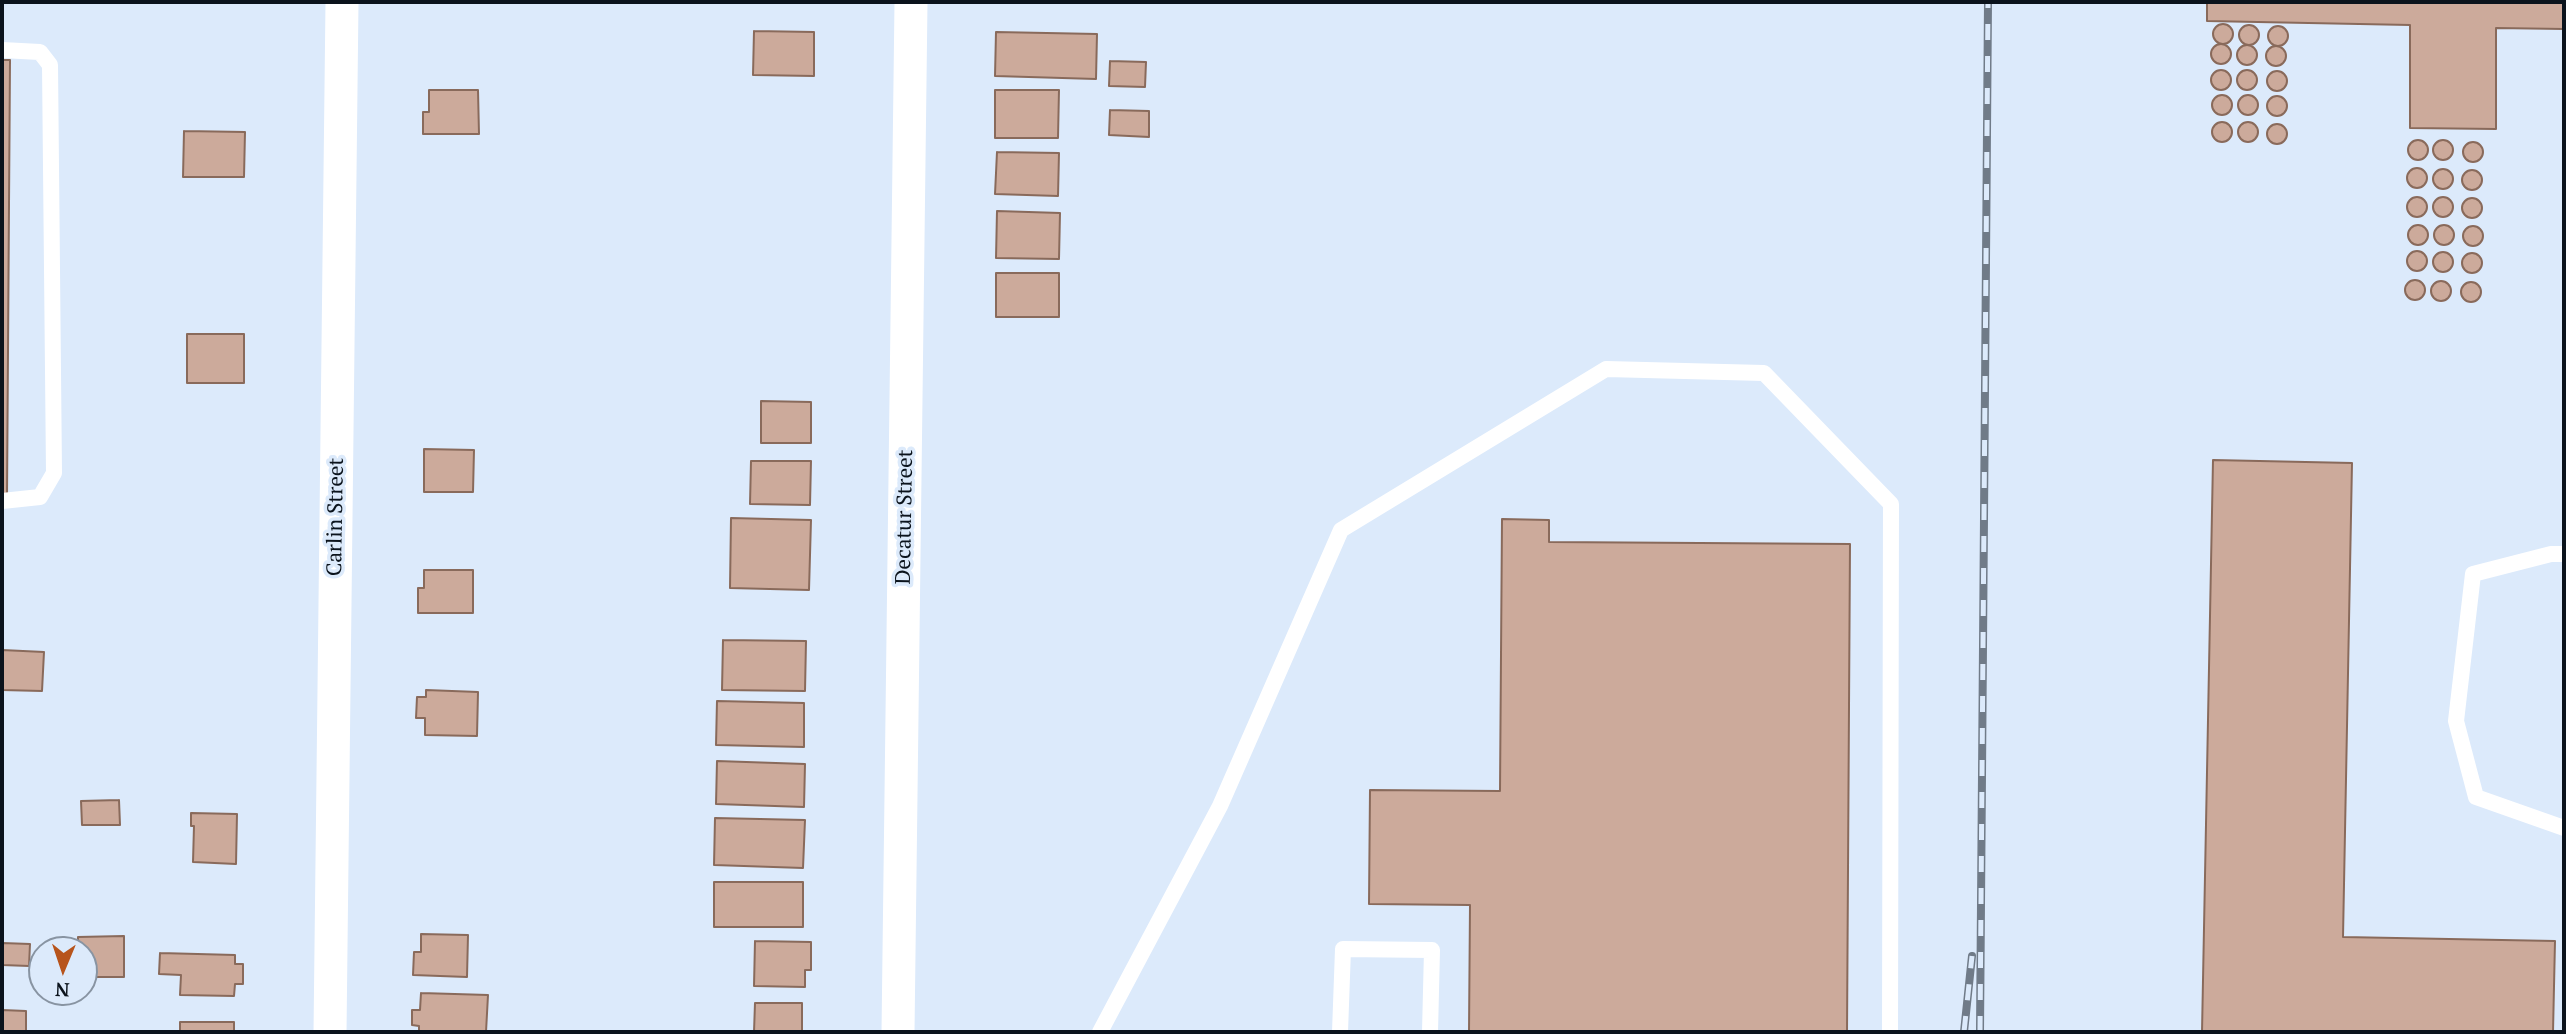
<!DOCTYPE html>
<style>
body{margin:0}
#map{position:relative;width:2566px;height:1034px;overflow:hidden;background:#dceafb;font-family:"PT Serif",serif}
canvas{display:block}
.frame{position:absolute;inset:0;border:4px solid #0b131c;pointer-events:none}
.north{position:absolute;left:28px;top:936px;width:70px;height:70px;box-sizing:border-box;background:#dceafb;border:2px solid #8894a2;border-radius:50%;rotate:182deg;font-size:19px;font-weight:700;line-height:28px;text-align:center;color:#0b131c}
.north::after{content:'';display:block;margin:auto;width:24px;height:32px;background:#b7541c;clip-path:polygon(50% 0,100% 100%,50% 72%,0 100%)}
</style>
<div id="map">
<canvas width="2566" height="1034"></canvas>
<div class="frame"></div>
<div class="north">N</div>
</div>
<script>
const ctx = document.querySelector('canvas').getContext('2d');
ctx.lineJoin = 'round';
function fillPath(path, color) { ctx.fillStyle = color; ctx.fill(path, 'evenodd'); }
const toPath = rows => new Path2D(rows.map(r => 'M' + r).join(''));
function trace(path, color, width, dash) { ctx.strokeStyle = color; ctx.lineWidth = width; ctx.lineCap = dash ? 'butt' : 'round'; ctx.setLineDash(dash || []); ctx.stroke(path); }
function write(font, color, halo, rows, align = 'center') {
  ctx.font = font + ' "PT Serif",serif'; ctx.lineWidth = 7; ctx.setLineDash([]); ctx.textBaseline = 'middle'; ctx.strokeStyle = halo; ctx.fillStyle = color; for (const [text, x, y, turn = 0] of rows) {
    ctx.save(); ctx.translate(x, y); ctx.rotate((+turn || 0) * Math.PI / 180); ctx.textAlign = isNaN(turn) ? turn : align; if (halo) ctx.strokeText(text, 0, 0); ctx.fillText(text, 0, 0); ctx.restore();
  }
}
const building = toPath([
 [2207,2,2564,2,2564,29,2496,28,2496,129,2410,128,2410,25,2207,21,2207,2],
 '2213 34a10 10 0 1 1 20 0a10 10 0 1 1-20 0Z',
 '2239 35a10 10 0 1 1 20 0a10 10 0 1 1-20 0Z',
 '2268 36a10 10 0 1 1 20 0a10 10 0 1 1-20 0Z',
 [754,31,814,32,814,76,753,75,754,31],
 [996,32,1097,34,1096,79,995,76,996,32],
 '2211 54a10 10 0 1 1 20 0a10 10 0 1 1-20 0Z',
 '2237 55a10 10 0 1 1 20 0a10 10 0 1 1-20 0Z',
 '2266 56a10 10 0 1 1 20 0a10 10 0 1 1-20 0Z',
 [2,60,10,60,7,496,2,495,2,60],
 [1110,61,1146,62,1145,87,1109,86,1110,61],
 '2211 80a10 10 0 1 1 20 0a10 10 0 1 1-20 0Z',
 '2237 80a10 10 0 1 1 20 0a10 10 0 1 1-20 0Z',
 '2267 81a10 10 0 1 1 20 0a10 10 0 1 1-20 0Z',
 [429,90,478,90,479,134,423,134,423,112,429,112,429,90],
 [995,90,1059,90,1058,138,995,138,995,90],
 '2238 105a10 10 0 1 1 20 0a10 10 0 1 1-20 0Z',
 '2212 105a10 10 0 1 1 20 0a10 10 0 1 1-20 0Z',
 '2267 106a10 10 0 1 1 20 0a10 10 0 1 1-20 0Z',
 [1110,110,1149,111,1149,137,1109,135,1110,110],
 '2212 132a10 10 0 1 1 20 0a10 10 0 1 1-20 0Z',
 '2238 132a10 10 0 1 1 20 0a10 10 0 1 1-20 0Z',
 '2267 134a10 10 0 1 1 20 0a10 10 0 1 1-20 0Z',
 [184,131,245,132,244,177,183,177,184,131],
 '2408 150a10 10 0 1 1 20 0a10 10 0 1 1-20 0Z',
 '2433 150a10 10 0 1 1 20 0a10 10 0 1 1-20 0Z',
 '2463 152a10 10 0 1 1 20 0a10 10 0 1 1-20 0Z',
 [997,152,1059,153,1058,196,995,194,997,152],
 '2407 178a10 10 0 1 1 20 0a10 10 0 1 1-20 0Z',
 '2433 179a10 10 0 1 1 20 0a10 10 0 1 1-20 0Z',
 '2462 180a10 10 0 1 1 20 0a10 10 0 1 1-20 0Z',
 '2433 207a10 10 0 1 1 20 0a10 10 0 1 1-20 0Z',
 '2407 207a10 10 0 1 1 20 0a10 10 0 1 1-20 0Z',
 '2462 208a10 10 0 1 1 20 0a10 10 0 1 1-20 0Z',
 [997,211,1060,213,1059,259,996,258,997,211],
 '2434 235a10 10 0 1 1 20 0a10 10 0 1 1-20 0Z',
 '2408 235a10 10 0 1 1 20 0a10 10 0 1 1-20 0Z',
 '2463 236a10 10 0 1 1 20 0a10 10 0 1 1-20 0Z',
 '2407 261a10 10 0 1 1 20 0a10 10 0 1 1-20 0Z',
 '2433 262a10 10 0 1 1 20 0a10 10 0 1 1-20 0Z',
 '2462 263a10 10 0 1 1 20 0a10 10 0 1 1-20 0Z',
 [996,273,1059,273,1059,317,996,317,996,273],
 '2405 290a10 10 0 1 1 20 0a10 10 0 1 1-20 0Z',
 '2431 291a10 10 0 1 1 20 0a10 10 0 1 1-20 0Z',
 '2461 292a10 10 0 1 1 20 0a10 10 0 1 1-20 0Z',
 [187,334,244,334,244,383,187,383,187,334],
 [761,401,811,402,811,443,761,443,761,401],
 [424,449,474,450,473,492,424,492,424,449],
 [2213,460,2352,463,2343,937,2555,941,2553,1032,2202,1032,2213,460],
 [751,461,811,461,810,505,750,504,751,461],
 [731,518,811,520,809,590,730,588,731,518],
 [1502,519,1549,520,1549,542,1850,544,1847,1032,1469,1032,1470,905,1369,904,1370,790,1500,791,1502,519],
 [424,570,473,570,473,613,418,613,418,588,424,588,424,570],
 [723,640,806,641,805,691,722,690,723,640],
 [2,650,44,652,42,691,2,690,2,650],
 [426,690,478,692,477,736,425,735,425,718,416,718,417,697,426,697,426,690],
 [717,701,804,703,804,747,716,745,717,701],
 [717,761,805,764,804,807,716,804,717,761],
 [119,800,120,825,82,825,81,801,119,800],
 [191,813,237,814,236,864,193,862,194,826,191,826,191,813],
 [715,818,805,820,803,868,714,865,715,818],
 [714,882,803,882,803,927,714,927,714,882],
 [421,934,468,935,467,977,413,975,414,952,421,952,421,934],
 [124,936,124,977,84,977,84,950,78,950,78,937,124,936],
 [755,941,811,942,811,970,805,970,805,987,754,986,755,941],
 [2,943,30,944,29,966,2,965,2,943],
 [160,953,235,955,235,964,243,964,243,984,235,984,234,996,180,995,181,975,159,974,160,953],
 [421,993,488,995,486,1032,419,1032,419,1026,412,1025,412,1010,420,1010,421,993],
 [755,1003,802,1003,802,1032,754,1032,755,1003],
 [2,1010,26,1011,26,1032,2,1032,2,1010],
 [180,1022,234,1022,234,1032,180,1032,180,1022]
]);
const service = toPath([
 [2,50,40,52,50,65,54,473,40,497,2,501],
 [2564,554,2551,554,2473,574,2456,721,2476,797,2564,828],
 [1100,1032,1220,806,1341,530,1606,369,1764,373,1891,504,1890,1032],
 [1340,1032,1343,949,1432,950,1430,1032]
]);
const minor = toPath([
 [330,1032,342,2],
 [898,1032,911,2]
]);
const rail = toPath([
 [1964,1032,1972,956],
 [1980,1032,1988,2]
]);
const streetNames = [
 ["Carlin Street",336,517,-89],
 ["Decatur Street",905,517,-89]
];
fillPath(building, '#ccaa9b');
trace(building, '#896a5b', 2);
trace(service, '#fff', 16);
trace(minor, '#fff', 33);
trace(rail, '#707b88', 8);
trace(rail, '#dceafb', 5, [16]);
write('21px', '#0b131c', '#dceafb', streetNames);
</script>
